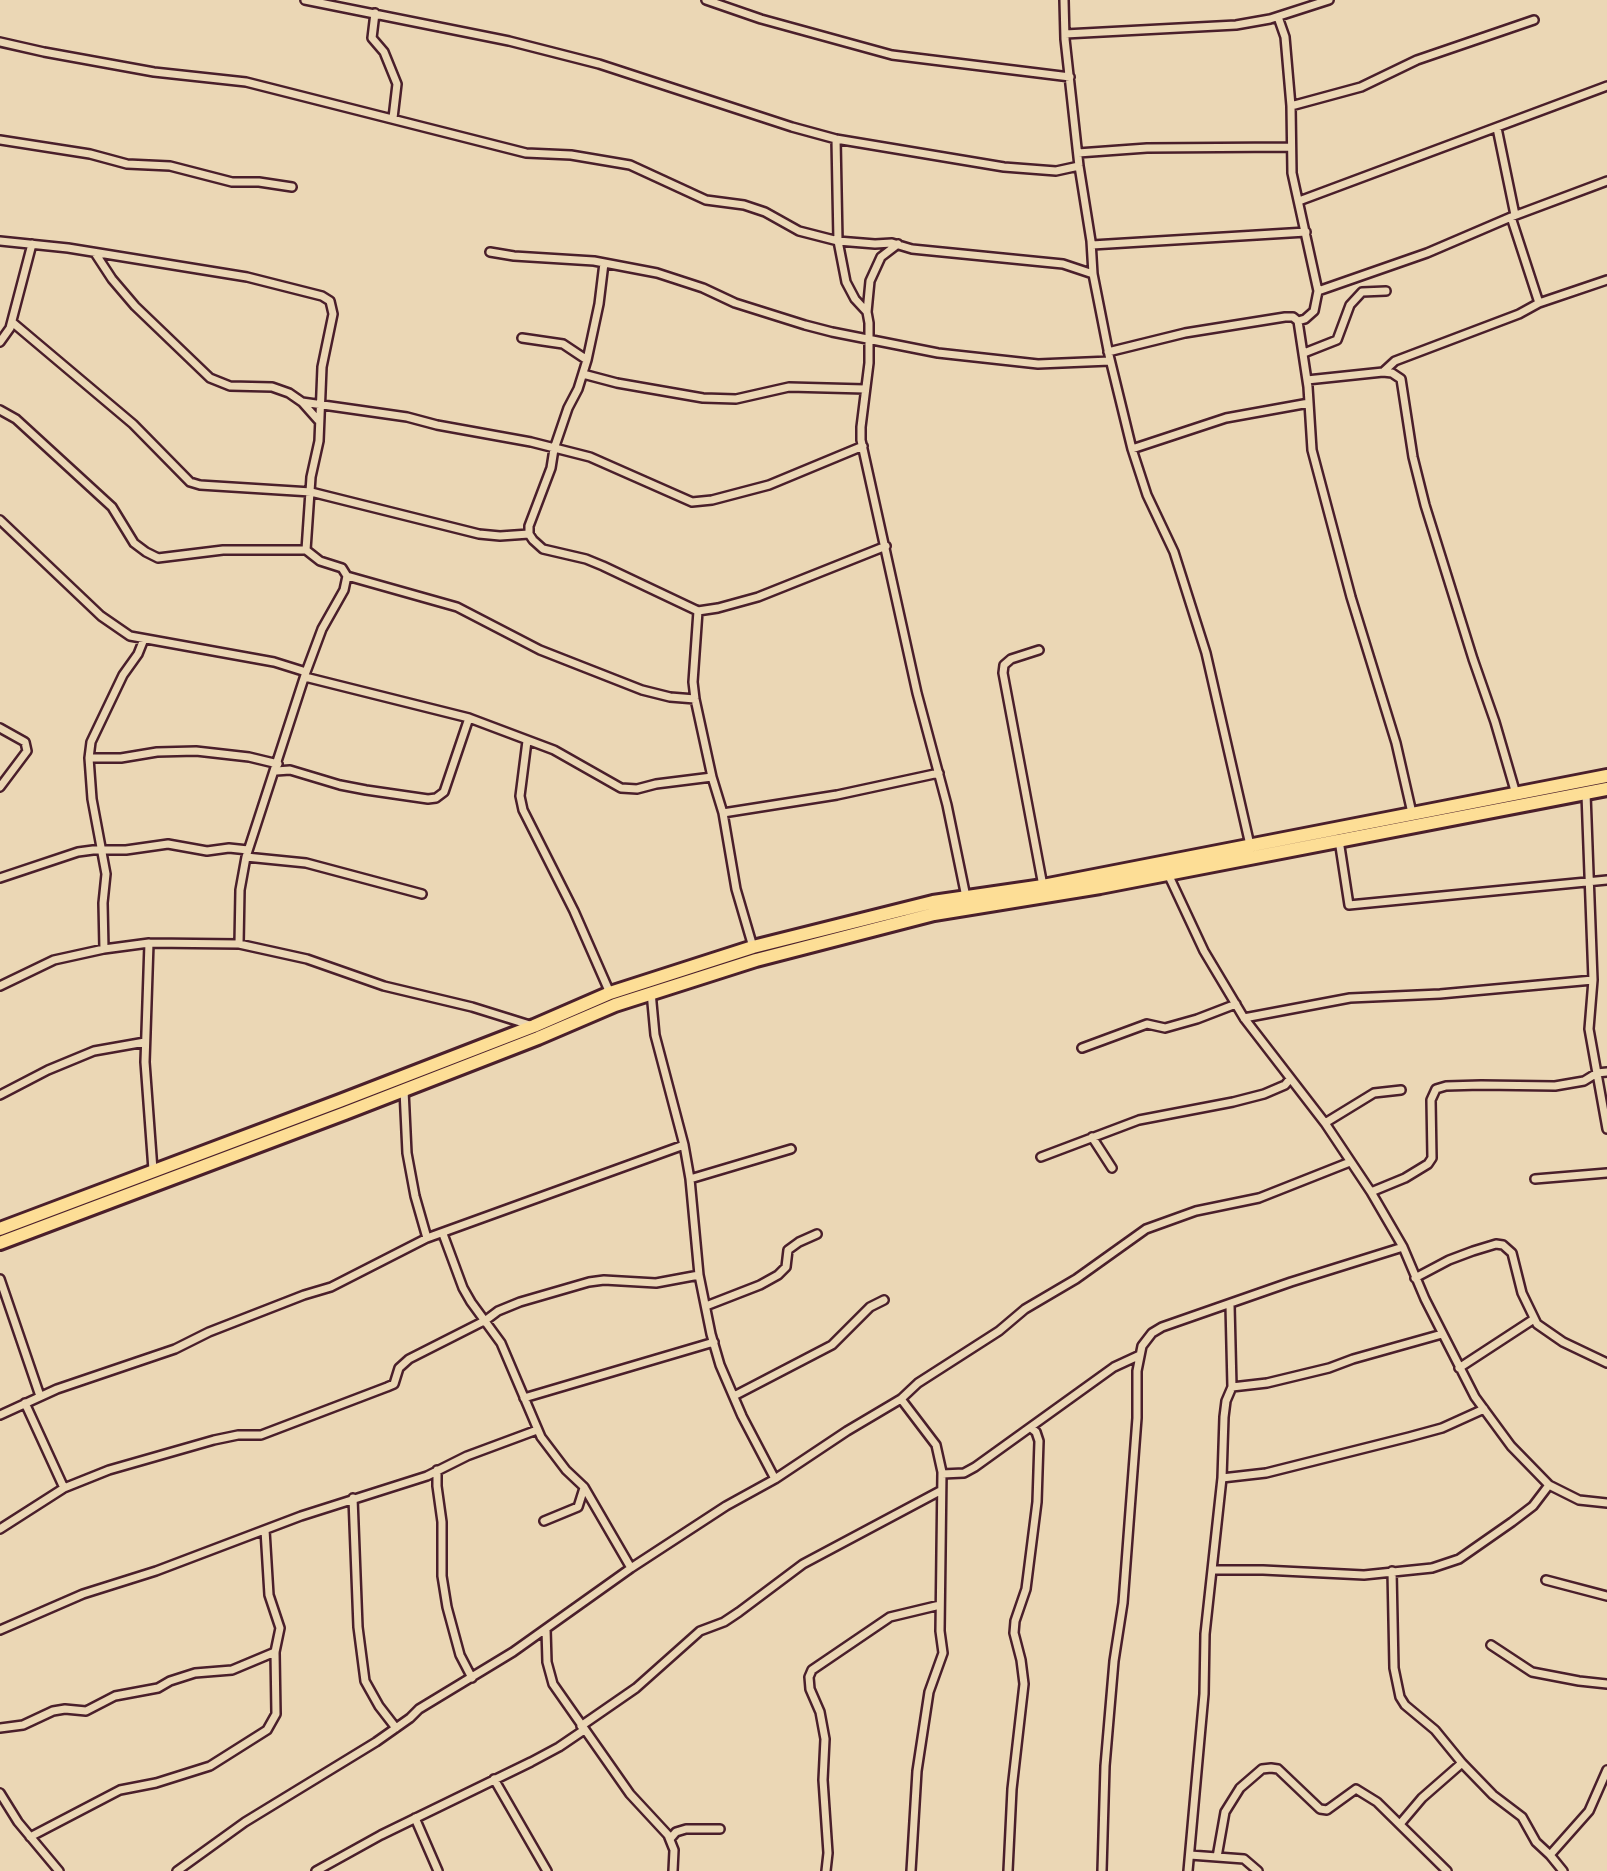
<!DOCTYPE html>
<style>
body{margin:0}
canvas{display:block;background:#ebd7b5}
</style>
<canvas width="1607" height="1871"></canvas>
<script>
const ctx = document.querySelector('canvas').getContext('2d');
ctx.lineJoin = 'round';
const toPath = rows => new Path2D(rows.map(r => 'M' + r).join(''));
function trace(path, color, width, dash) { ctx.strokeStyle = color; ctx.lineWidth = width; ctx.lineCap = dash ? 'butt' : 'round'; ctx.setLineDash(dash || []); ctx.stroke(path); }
const street = toPath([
 [305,0,509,41,599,64,792,127,836,139,1004,167,1056,171,1079,166],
 [706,0,761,19,892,55,1070,77],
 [1064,0,1065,39,1079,166,1091,241,1093,274,1109,355,1132,449,1147,495,1174,552,1206,653,1250,845],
 [375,13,372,38,384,52,397,84,393,118],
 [1065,34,1236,25,1270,19,1329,0],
 [0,42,44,52,154,72,246,82,526,153,571,155,630,165,706,200,744,205,765,212,799,231,838,241,875,244,892,243,912,249,1063,264,1093,274],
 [1291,106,1361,87,1417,60,1534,20],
 [1497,128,1515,215],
 [836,139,838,241,846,282,855,299,867,312],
 [0,140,90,154,127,164,170,166,232,182,259,182,292,187],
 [1078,153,1147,148,1291,147],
 [1299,201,1607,86],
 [1511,217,1539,303,1607,280],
 [0,241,68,248,247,277,322,296,330,301,333,314,322,367,319,441,311,477,306,550,320,561,342,568,347,576,457,607,540,650,642,690,670,697,695,699],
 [898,244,881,257,870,281,867,312,869,323,869,363,861,427,861,440,917,693,947,805,966,897],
 [1092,245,1306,232],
 [490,252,514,256,594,261,657,273,703,288,735,303,805,325,832,332,938,353,1038,364,1110,361],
 [95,253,112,279,135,306,210,378,230,386,272,387,289,393,302,402,318,420],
 [1318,291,1427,253,1511,217,1607,181],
 [1298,321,1308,387,1312,450,1351,597,1396,743,1412,813],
 [12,322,133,424,190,482,200,485,311,492,479,534,500,536,529,534],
 [522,338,563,344,587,360,578,389,568,408,554,449,551,468,529,526,529,534,533,540,543,549,586,559,603,566,698,611,718,608,758,597,886,546],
 [0,342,10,328,32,244],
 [1108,352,1185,333,1285,317,1293,317,1298,321,1305,319,1314,311,1318,291,1292,173,1291,106,1285,37,1278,17],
 [1304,353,1337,340,1350,305,1362,292,1386,291],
 [587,360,599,304,604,263],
 [1383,372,1395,361,1519,314,1539,303],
 [583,374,617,383,703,398,736,399,789,387,865,389],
 [1307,380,1383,372,1392,373,1401,379,1413,457,1425,505,1473,659,1495,722,1516,794],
 [302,402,407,417,437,425,531,442,590,457,692,502,712,500,769,485,863,446],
 [0,410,16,419,112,507,134,543,146,552,158,558,223,550,306,550],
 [1132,449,1226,418,1309,403],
 [0,520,101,616,130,636,274,662,306,672],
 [698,611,693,682,695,699,712,777,723,813,736,889,753,947],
 [1039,650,1011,659,1004,665,1003,673,1043,886],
 [305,677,469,718,554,750,621,788,637,789,656,784,712,777],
 [0,728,25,742,27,751,0,787],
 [527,741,520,796,523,810,574,911,610,993],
 [89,758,121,758,157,752,196,751,249,757,278,764],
 [276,771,290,770,340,785,366,790,428,799,436,798,444,792,469,718],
 [1586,794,1593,980,1589,1029,1607,1129],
 [723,813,837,795,939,773],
 [1339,840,1349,905,1607,880],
 [246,857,306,863,422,894],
 [1168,874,1204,951,1244,1018,1325,1123,1371,1192,1403,1247,1425,1299,1475,1397,1511,1446,1549,1485,1579,1500,1607,1503],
 [0,878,78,852,93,850,126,850,168,844,207,851,229,848,248,850],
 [149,943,145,1062,153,1170],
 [239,944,240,890,246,857,306,672,322,629,344,590,347,576],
 [104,949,103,903,106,874,92,799,89,758,91,742,123,675,138,654,144,639],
 [0,986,54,960,104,949,149,943,239,944,307,959,384,986,472,1007,533,1026],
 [651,992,655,1035,684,1145,690,1179,699,1275,711,1334,720,1365,742,1416,775,1479],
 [1244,1018,1350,998,1440,994,1593,980],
 [1082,1048,1147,1024,1165,1028,1197,1019,1236,1004],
 [404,1090,407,1153,415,1196,427,1238],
 [0,1095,48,1070,94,1051,145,1042],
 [1325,1123,1374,1093,1401,1090],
 [1092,1137,1112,1168],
 [1041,1157,1139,1120,1233,1102,1264,1094,1285,1085,1290,1079],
 [690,1179,791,1149],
 [1535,1179,1607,1173],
 [1371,1192,1405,1178,1428,1164,1432,1158,1431,1100,1436,1089,1446,1086,1481,1085,1555,1086,1584,1081,1597,1073,1607,1072],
 [443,1234,463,1288,471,1302,501,1343,541,1437,566,1470,584,1487,631,1568],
 [1415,1278,1449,1260,1473,1251,1496,1244,1503,1245,1512,1253,1522,1293,1537,1324,1563,1342,1607,1363],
 [0,1279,40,1396],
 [706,1306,760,1285,778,1275,786,1267,788,1250,799,1242,817,1234],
 [1459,1368,1534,1319],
 [1232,1387,1267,1383,1329,1368,1353,1359,1442,1334],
 [734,1396,832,1345,870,1307,884,1300],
 [524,1398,714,1342],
 [901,1399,936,1445,942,1472,940,1631,943,1653,929,1692,917,1771,911,1871],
 [25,1403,64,1488],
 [0,1415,57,1389,175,1349,209,1332,304,1295,331,1287,427,1238,684,1145],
 [437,1470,437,1486,442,1522,442,1576,447,1607,460,1655,472,1678],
 [942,1474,964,1473,975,1467,1114,1367,1140,1355],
 [1222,1478,1266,1473,1409,1437,1442,1428,1484,1409],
 [353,1498,358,1627,365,1681,379,1706,396,1728],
 [544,1521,578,1507,584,1488],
 [0,1529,64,1488,109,1470,214,1440,238,1435,261,1435,387,1387,394,1384,399,1368,409,1359,486,1320,498,1311,520,1302,589,1282,604,1280,656,1283,699,1275],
 [1212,1570,1263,1570,1364,1575,1432,1568,1459,1559,1512,1522,1533,1506,1549,1485],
 [1392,1571,1394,1668,1400,1697,1405,1705,1435,1730,1462,1763,1493,1795,1522,1817,1536,1842,1550,1855,1563,1871],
 [1546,1580,1607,1596],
 [546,1629,547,1662,553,1684,630,1794,668,1835,674,1850,673,1871],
 [0,1630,83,1594,156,1571,301,1516,427,1476,467,1456,537,1430],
 [1491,1645,1532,1672,1579,1681,1607,1684],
 [581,1726,636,1688,700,1631,724,1622,739,1612,803,1564,940,1491],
 [0,1728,23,1725,53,1711,65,1709,86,1711,115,1696,158,1688,170,1681,195,1673,232,1670,275,1652],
 [494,1779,547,1871],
 [0,1793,18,1822,59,1871],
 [415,1818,438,1871],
 [1400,1824,1422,1798,1462,1763],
 [30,1837,120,1790,156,1783,210,1766,267,1730,276,1714,275,1652,280,1628,269,1595,265,1530],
 [670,1839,676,1832,686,1829,720,1829],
 [1190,1855,1244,1859,1258,1871],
 [1550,1855,1589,1811,1607,1770],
 [1217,1857,1225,1812,1240,1788,1262,1769,1271,1768,1278,1769,1320,1809,1327,1810,1356,1789,1377,1802,1447,1871],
 [177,1871,245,1822,376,1742,410,1718,419,1709,513,1652,631,1568,726,1506,775,1479,847,1431,901,1399,918,1383,999,1331,1025,1309,1076,1279,1146,1229,1196,1211,1259,1198,1350,1162],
 [316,1871,381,1835,531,1762,559,1747,584,1730],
 [826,1871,828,1853,823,1780,825,1739,820,1712,810,1689,809,1677,812,1670,890,1617,940,1605],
 [1008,1871,1012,1789,1024,1684,1021,1660,1014,1633,1015,1621,1026,1589,1037,1502,1039,1441,1036,1432,1031,1428],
 [1102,1871,1105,1766,1114,1661,1123,1603,1137,1418,1137,1371,1142,1346,1152,1333,1162,1327,1291,1282,1403,1247],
 [1188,1871,1204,1694,1205,1634,1222,1478,1224,1417,1226,1401,1232,1387,1230,1305]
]);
const highway = toPath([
 [0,1229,340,1101,534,1026,610,993,753,947,933,902,1043,886,1607,776],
 [0,1243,345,1113,538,1038,615,1005,756,960,934,914,1100,887,1607,789]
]);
trace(street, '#4a1f2b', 12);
trace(highway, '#4a1f2b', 18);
trace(street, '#ebd7b5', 7);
trace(highway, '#fdde96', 12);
</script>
